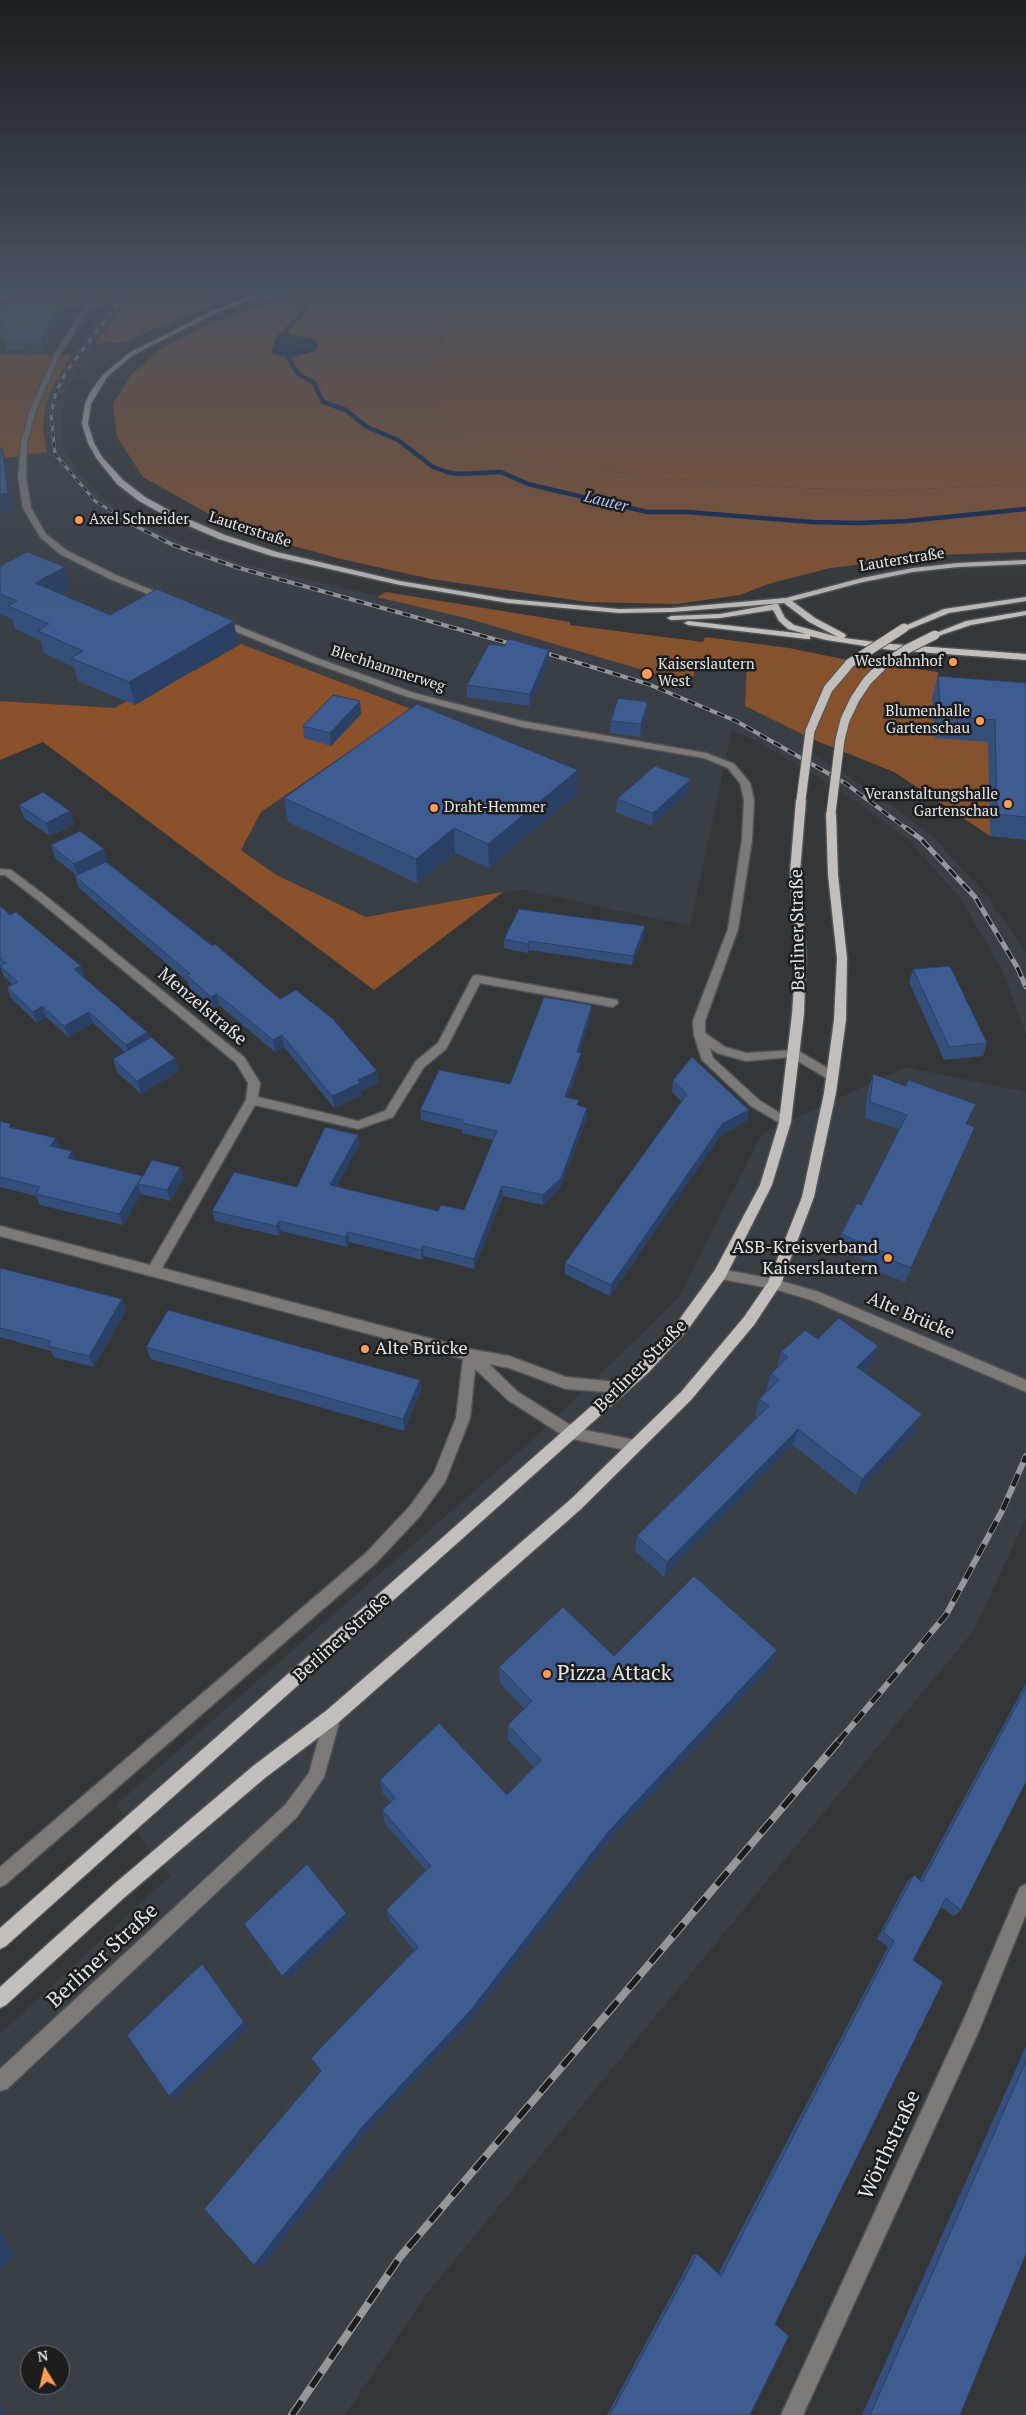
<!DOCTYPE html>
<meta charset="utf-8">
<style>
body{margin:0}
#map{position:relative;width:1026px;height:2415px;overflow:hidden;background:#343638;font-family:"PT Serif",serif}
canvas{display:block}
.north{position:absolute;left:20px;top:2345px;width:50px;height:50px;box-sizing:border-box;background:#1d1d1e;border:1px solid #6d6d6e;border-radius:50%;rotate:351deg;font-size:14px;font-weight:700;line-height:20px;text-align:center;color:#e5e6e7}
.north::after{content:'';display:block;margin:auto;width:18px;height:22px;background:#fe9c57;clip-path:polygon(50% 0,100% 100%,50% 72%,0 100%)}
</style>
<div id="map">
<canvas width="1026" height="2415"></canvas>
<div class="north">N</div>
</div>
<script>
const ctx = document.querySelector('canvas').getContext('2d');
ctx.lineJoin = 'round';
function fillPath(path, color) { ctx.fillStyle = color; ctx.fill(path, 'evenodd'); }
const toPath = rows => new Path2D(rows.map(r => 'M' + r).join(''));
function trace(path, color, width, dash) { ctx.strokeStyle = color; ctx.lineWidth = width; ctx.lineCap = dash ? 'butt' : 'round'; ctx.setLineDash(dash || []); ctx.stroke(path); }
function write(font, color, halo, rows, align = 'center') {
  ctx.font = font + ' "PT Serif",serif'; ctx.lineWidth = 5; ctx.setLineDash([]); ctx.textBaseline = 'middle'; ctx.strokeStyle = halo; ctx.fillStyle = color; for (const [text, x, y, turn = 0] of rows) {
    ctx.save(); ctx.translate(x, y); ctx.rotate((+turn || 0) * Math.PI / 180); ctx.textAlign = isNaN(turn) ? turn : align; if (halo) ctx.strokeText(text, 0, 0); ctx.fillText(text, 0, 0); ctx.restore();
  }
}
const built = toPath([
 [118,290,135,290,75,373,66,391,62,413,61,430,64,450,78,472,103,499,140,523,181,542,244,564,466,618,691,683,698,661,748,664,746,706,812,739,801,745,890,804,933,837,986,895,1026,953,1026,1034,1001,968,961,899,909,840,839,790,757,741,732,730,690,926,523,890,366,917,276,875,241,850,261,812,410,709,241,644,194,671,182,667,115,708,0,701,0,459,46,452,43,431,44,414,50,392,71,355],
 [906,1067,1026,1092,1026,1518,974,1630,424,2297,345,2415,0,2415,0,2034,170,1876,116,1805,537,1436,679,1297,762,1134],
 [30,2355,60,2355,60,2385,30,2385]
]);
const green = toPath([
 [135,290,252,290,180,318,126,342,95,344],
 [304,290,445,290,438,367,585,468,664,478,776,487,881,491,1026,484,1026,552,936,555,830,568,768,584,740,595,676,604,587,602,431,579,341,559,239,531,143,477,117,437,113,404,131,375,160,349,210,324],
 [386,592,570,622,570,625,703,642,705,637,789,648,848,660,938,672,939,691,1026,698,990,836,894,772,812,739,745,706,747,664,698,661,691,684,466,618,377,597]
]);
const forest = toPath([
 [0,290,118,290,105,307,31,307,11,290,0,293],
 [445,290,1026,290,1026,484,881,491,776,487,664,478,585,468,509,454,466,438,443,417,438,367],
 [0,355,71,355,50,392,44,414,43,431,47,452,0,459],
 [241,644,411,709,261,812,241,850,276,875,366,917,503,892,374,990,43,742,0,760,0,701,115,708,183,667,194,671]
]);
const water = toPath([
 [286,330,292,335,316,340,318,344,316,351,289,358,271,353,277,336]
]);
const stream = toPath([
 [305,310,286,330,289,358,297,373,314,383,323,402,346,410,367,427,398,440,433,467,447,472,459,474,501,472,528,484,647,512,687,512,812,522,858,523,907,521,1026,509]
]);
const minor = toPath([
 [24,290,33,290,0,300,0,296,24,290],
 [89,290,95,290,97,296,61,353,36,410,27,443,26,477,31,508,46,534,66,550,116,575,168,597,169,599,165,601,110,579,60,554,40,537,23,508,18,477,21,443,30,410,55,353,91,296,89,290],
 [217,620,223,620,317,658,414,693,522,721,706,753,734,764,750,783,754,800,752,840,738,929,705,1021,705,1033,725,1047,746,1053,797,1050,836,1073,838,1076,836,1079,828,1079,791,1057,746,1061,717,1053,710,1048,713,1058,759,1100,789,1119,791,1122,789,1125,785,1126,751,1106,702,1060,694,1035,693,1021,728,929,742,840,744,800,740,783,728,768,704,758,522,727,408,697,311,662,217,624,217,620],
 [0,869,11,870,47,897,244,1057,260,1083,258,1097,358,1121,385,1111,416,1061,438,1043,473,976,477,975,617,1000,618,1003,613,1007,480,983,446,1049,424,1067,393,1117,358,1129,255,1105,162,1268,470,1349,509,1356,566,1377,628,1383,630,1387,628,1391,623,1393,566,1389,509,1368,489,1364,518,1392,575,1428,635,1440,640,1442,642,1446,640,1450,635,1452,567,1438,508,1400,475,1369,470,1418,445,1482,420,1516,376,1563,6,1884,0,1887,0,1867,366,1553,410,1506,434,1473,456,1418,463,1359,0,1236,0,1226,150,1265,246,1100,248,1083,236,1063,39,901,5,875,0,875,0,869],
 [720,1269,774,1279,819,1292,1026,1380,1026,1392,811,1300,774,1289,715,1278,714,1274,715,1270,720,1269],
 [333,1708,339,1710,341,1716,324,1777,297,1817,7,2089,0,2091,0,2069,285,1805,309,1773,325,1716,327,1710,333,1708],
 [1026,1884,1026,1914,978,2033,803,2415,781,2415,964,2019,1020,1887,1026,1884]
]);
const major = toPath([
 [267,290,275,290,216,313,133,355,107,377,91,404,88,424,94,443,102,457,123,480,145,497,174,513,225,535,277,552,400,581,508,599,619,609,672,608,786,598,862,578,913,568,958,563,1026,560,1026,564,958,567,913,572,863,582,792,601,815,618,845,634,846,636,844,638,891,644,1026,654,1026,660,891,650,826,640,810,636,810,639,807,639,688,625,684,623,688,621,806,634,788,629,779,621,773,610,720,618,671,620,667,618,671,616,720,614,775,604,778,604,785,618,794,625,838,637,809,622,784,603,672,612,619,613,508,603,400,585,272,556,219,539,168,517,139,501,117,484,97,459,88,443,82,424,85,404,91,391,103,375,129,353,212,311,267,290],
 [284,290,292,290,268,299,263,298,284,290],
 [1026,597,1026,601,949,613,907,630,900,628,944,609,1026,597],
 [1026,611,1026,615,971,625,935,637,931,635,966,621,1026,611],
 [801,797,806,800,800,872,806,955,804,1014,791,1122,772,1185,725,1278,689,1328,649,1372,6,1946,0,1949,0,1928,639,1364,679,1320,715,1270,760,1185,779,1122,792,1014,796,955,790,872,796,800,801,797],
 [831,810,836,813,838,875,847,958,846,1020,836,1093,814,1197,781,1284,754,1325,691,1400,581,1509,339,1722,265,1778,125,1897,6,2005,0,2008,0,1987,113,1885,253,1766,327,1710,571,1499,681,1392,744,1317,768,1282,802,1197,824,1093,834,1020,837,958,828,875,826,813,831,810]
]);
const railFar4 = toPath([
 [128,290,66,372,56,392,51,414,55,454,95,501,132,524]
]);
const railFar3 = toPath([
 [130,523,173,545,239,568,519,646],
 [536,650,648,684,736,721,845,783,907,829]
]);
const railFar2 = toPath([
 [906,828,921,839,975,897,1017,967,1026,987]
]);
const railFar1 = toPath([
 [838,1742,946,1615,1003,1509,1026,1456]
]);
const rail = toPath([
 [292,2415,400,2257,839,1741]
]);
const majorBridge = toPath([
 [801,800,810,731,828,689,850,663,904,628],
 [831,813,840,740,845,720,855,699,867,681,882,666,907,649,935,635]
]);
const wall = toPath([
 [0,310,63,313,44,351,35,351,26,356,24,351,7,351,4,341,5,338,0,338],
 [0,566,70,589,62,594,110,615,238,644,135,705,78,681,74,667,44,653,40,640,15,629,12,619,0,614],
 [549,662,529,706,467,697,467,685],
 [938,676,1026,683,1026,840,990,836,988,742,935,738,932,698],
 [361,714,331,746,304,738,303,726],
 [647,715,640,737,610,733,611,721],
 [578,770,577,794,489,868,455,853,417,883,288,822,284,798],
 [691,779,689,792,652,826,616,812,617,799],
 [19,805,74,824,50,836,24,818],
 [51,845,104,849,107,862,280,999,377,1071,379,1083,361,1091,362,1095,334,1108,284,1047,275,1052,220,1006,214,1009,189,987,188,982,79,888,75,876,76,875,55,858],
 [0,906,10,915,81,966,85,977,83,977,147,1032,149,1038,175,1058,179,1071,141,1094,117,1072,113,1059,125,1052,93,1023,68,1037,46,1017,37,1023,11,998,7,987,13,985,4,977,0,966,1,966,0,965],
 [645,926,644,935,632,965,529,950,528,953,504,948,504,939],
 [913,969,987,1043,983,1056,944,1060,909,982],
 [591,1016,579,1053,580,1063,568,1098,579,1106,587,1118,560,1188,543,1205,503,1196,474,1269,424,1256,422,1260,349,1242,347,1247,281,1231,279,1236,215,1221,212,1211,297,1187,358,1135,359,1145,336,1187,438,1211,464,1210,493,1140,462,1133,462,1130,421,1120,420,1110,510,1084],
 [873,1074,970,1119,967,1124,969,1142,905,1282,879,1272,881,1267,837,1249,841,1234,861,1205,899,1129,865,1118,868,1090],
 [673,1080,747,1121,721,1135,610,1296,565,1274,565,1263,682,1102,672,1092],
 [0,1121,13,1128,60,1148,76,1160,143,1176,180,1167,184,1178,170,1201,141,1194,123,1225,40,1205,36,1196,0,1187],
 [0,1268,126,1310,94,1367,54,1357,51,1351,0,1337],
 [818,1339,872,1363,864,1372,922,1414,915,1431,856,1495,793,1445,664,1577,635,1551,637,1536,757,1417,755,1416,759,1399,767,1391,766,1391,771,1374,777,1368,781,1352],
 [146,1347,420,1380,421,1391,404,1431,151,1359],
 [777,1650,771,1666,607,1843,471,2020,367,2131,262,2267,254,2265,321,2071,415,1951,390,1921,386,1910,426,1870,385,1824,382,1810,391,1802,383,1794,380,1780,507,1795,534,1767,508,1740,508,1725,524,1709,500,1683,499,1667,614,1656],
 [1026,1683,1026,1782,961,1910,954,1916,941,1907,913,1960,775,2324,750,2415,607,2415,693,2255,697,2254,718,2274,888,1947,877,1939,907,1882,914,1875,920,1880],
 [1026,2046,1026,2254,960,2415,862,2415]
]);
const shadedWall = toPath([
 [61,302,63,313,44,351,41,340],
 [32,340,35,351,26,356,24,345],
 [2,448,7,465,13,511,0,512],
 [65,567,70,589,41,605,35,583],
 [234,621,238,644,135,705,129,682],
 [549,650,549,662,529,706,530,694],
 [360,701,361,714,331,746,330,733],
 [648,702,647,715,640,737,641,724],
 [578,770,577,794,489,868,488,844],
 [691,779,689,792,652,826,653,813],
 [70,811,74,824,50,836,46,823],
 [454,828,455,853,417,883,416,859],
 [104,849,108,862,78,877,74,864],
 [645,926,644,935,632,965,633,956],
 [529,941,529,950,528,953,528,944],
 [81,966,85,977,78,980,74,969],
 [217,994,220,1006,214,1009,211,997],
 [592,1005,591,1016,576,1062,577,1052],
 [42,1006,46,1017,37,1023,33,1012],
 [89,1012,93,1023,68,1037,64,1026],
 [147,1032,150,1043,129,1056,126,1045],
 [282,1035,284,1047,275,1052,273,1040],
 [581,1053,580,1063,565,1107,565,1097],
 [175,1058,179,1071,141,1094,137,1081],
 [377,1071,379,1083,361,1091,362,1095,334,1108,332,1096,358,1080],
 [976,1104,970,1119,960,1139,966,1124],
 [587,1108,587,1118,560,1188,543,1205,543,1195],
 [749,1110,747,1121,721,1135,610,1296,611,1285,723,1123],
 [975,1127,969,1142,905,1282,911,1268],
 [358,1135,359,1145,332,1196,330,1185],
 [56,1138,60,1149,50,1146],
 [72,1151,76,1162,68,1158],
 [180,1167,184,1178,170,1201,167,1190],
 [138,1184,141,1194,123,1225,119,1214],
 [502,1186,503,1196,474,1269,474,1259],
 [279,1221,281,1231,279,1236,276,1226],
 [348,1232,349,1242,347,1247,345,1237],
 [423,1246,424,1256,422,1260,421,1250],
 [122,1299,126,1310,94,1367,89,1356],
 [878,1346,872,1363,851,1384,857,1367],
 [420,1380,421,1391,404,1431,403,1419],
 [922,1414,915,1431,856,1495,862,1479],
 [798,1429,793,1445,664,1577,667,1562],
 [777,1650,771,1666,607,1843,471,2020,367,2131,262,2267,254,2265,363,2126,609,1831],
 [346,1913,349,1920,286,1981,282,1976],
 [202,1964,207,1970,249,2027,174,2100,169,2096],
 [0,2230,15,2256,0,2271],
 [0,2404,6,2415,0,2415],
 [54,2413,55,2415,43,2415]
]);
const building = toPath([
 [61,302,41,340,32,340,24,345,21,340,4,341,12,327,0,327,0,310,4,303,61,302],
 [0,448,2,448,8,493,0,494,0,448],
 [27,552,65,567,35,583,110,615,157,589,234,621,129,682,71,658,83,651,38,631,49,624,8,606,17,601,0,594,0,566,27,552],
 [509,639,549,650,530,694,467,685,489,644,504,646,509,639],
 [938,676,1026,683,1026,817,997,814,995,720,941,716,938,676],
 [333,695,360,701,330,733,303,726,333,695],
 [618,698,648,702,641,724,611,721,618,698],
 [417,704,578,770,488,844,454,828,416,859,284,798,417,704],
 [655,766,691,779,653,813,617,799,655,766],
 [43,792,70,811,46,823,19,805,43,792],
 [80,831,104,849,74,864,51,845,80,831],
 [106,862,212,946,215,944,280,999,296,990,333,1019,377,1071,358,1080,360,1083,332,1096,282,1035,273,1040,217,994,211,997,186,975,190,974,75,876,106,862],
 [0,906,10,915,16,912,81,966,74,969,147,1032,126,1045,89,1012,64,1026,42,1006,33,1012,7,987,18,982,0,966,6,963,0,958,0,906],
 [519,909,645,926,633,956,529,941,528,944,504,939,519,909],
 [950,966,987,1043,949,1047,913,969,950,966],
 [544,997,592,1005,577,1052,581,1053,565,1097,579,1100,577,1105,587,1108,561,1178,543,1195,502,1186,474,1259,423,1246,421,1250,348,1232,345,1237,279,1221,276,1226,212,1211,234,1172,297,1187,325,1127,358,1135,330,1185,438,1211,441,1205,464,1210,497,1131,462,1123,463,1120,420,1110,439,1070,510,1084,544,997],
 [151,1037,175,1058,137,1081,113,1059,151,1037],
 [692,1057,749,1110,723,1123,611,1285,565,1263,687,1094,673,1080,692,1057],
 [873,1074,906,1086,908,1080,976,1104,966,1124,975,1127,911,1268,884,1257,886,1253,841,1234,857,1203,861,1205,907,1115,870,1102,873,1074],
 [0,1121,11,1124,9,1127,56,1138,50,1146,72,1151,68,1158,143,1176,152,1160,180,1167,167,1190,138,1184,142,1176,119,1214,36,1194,40,1187,0,1177,0,1121],
 [0,1268,122,1299,89,1356,48,1346,51,1341,0,1328,0,1268],
 [168,1310,420,1380,403,1419,146,1347,168,1310],
 [839,1318,878,1346,857,1367,922,1414,862,1479,798,1429,667,1562,637,1536,769,1406,759,1399,779,1380,771,1374,788,1357,781,1352,805,1330,818,1339,839,1318],
 [694,1576,777,1650,609,1831,470,2011,363,2126,254,2265,204,2209,321,2071,311,2058,418,1947,386,1910,431,1866,382,1810,395,1798,380,1780,439,1723,507,1795,541,1760,508,1725,532,1701,499,1667,563,1607,614,1656,694,1576],
 [1026,1688,1026,1782,961,1910,946,1898,913,1960,943,1982,775,2324,789,2336,750,2415,610,2415,697,2254,721,2276,894,1941,883,1932,914,1875,922,1882,1026,1688],
 [307,1864,346,1913,282,1976,244,1924,307,1864],
 [202,1964,244,2022,169,2096,127,2035,202,1964],
 [1026,2061,1026,2254,960,2415,870,2415,1026,2061]
]);
const markers = [
 [79,520,5,"#fe9c57"],
 [953,662,5,"#fe9c57"],
 [647,674,6,"#fe9c57"],
 [980,721,5,"#fe9c57"],
 [1008,804,5,"#fe9c57"],
 [434,808,5,"#fe9c57"],
 [888,1258,5,"#fe9c57"],
 [365,1349,5,"#fe9c57"],
 [547,1674,5,"#fe9c57"]
];
const farPoinames = [
 ["Axel Schneider",89,520],
 ["Westbahnhof",943,662,"right"],
 ["Kaiserslautern",658,665],
 ["West",658,682],
 ["Blumenhalle",970,712,"right"],
 ["Gartenschau",970,729,"right"],
 ["Veranstaltungshalle",998,795,"right"],
 ["Gartenschau",998,812,"right"],
 ["Draht-Hemmer",444,808]
];
const farStreetnames = [
 ["Lauterstraße",250,530,18],
 ["Lauterstraße",902,560,-9],
 ["Blechhammerweg",388,669,18]
];
const farWaternames = [
 ["Lauter",606,502,14]
];
const streetNames = [
 ["Berliner Straße",798,930,-91],
 ["Menzelstraße",202,1007,40],
 ["Alte Brücke",911,1316,23],
 ["Berliner Straße",641,1366,-45],
 ["Berliner Straße",342,1638,-42]
];
const poiNames = [
 ["ASB-Kreisverband",878,1248],
 ["Kaiserslautern",878,1269],
 ["Alte Brücke",375,1349,"left"]
];
const nearPoinames = [
 ["Pizza Attack",557,1674]
];
const nearStreetnames = [
 ["Berliner Straße",103,1956,-43],
 ["Wörthstraße",890,2145,-65]
];
fillPath(built, '#3a3f46');
fillPath(green, '#86522e');
fillPath(forest, '#8a512a');
fillPath(water, '#092352');
trace(stream, '#092352', 4.5);
trace(minor, '#505254', 3);
trace(major, '#505254', 3);
fillPath(minor, '#7c7a79');
fillPath(major, '#c1bebc');
trace(railFar4, '#969799', 3);
trace(railFar3, '#969799', 4);
trace(railFar2, '#969799', 5);
trace(railFar1, '#969799', 6);
trace(rail, '#969799', 8);
trace(railFar4, '#1d1d1e', 2, [5.5]);
trace(railFar3, '#1d1d1e', 2.5, [8]);
trace(railFar2, '#1d1d1e', 3, [10]);
trace(railFar1, '#1d1d1e', 4.5, [13]);
trace(rail, '#1d1d1e', 5.5, [17]);
trace(majorBridge, '#505254', 11, []);
trace(majorBridge, '#c1bebc', 9);
fillPath(wall, '#354f7c');
fillPath(shadedWall, '#2b4065');
fillPath(building, '#3e5c90');
trace(building, '#2b4065', 1);
const sky = ctx.createLinearGradient(0, 0, 0, 628);
sky.addColorStop(0, '#1d1e1f');
sky.addColorStop(0.46, '#4a525e');
sky.addColorStop(1, '#4a525e00');
ctx.fillStyle = sky;
ctx.fillRect(0, 0, 1026, 628);
for (const [x, y, r, color] of markers) { const dot = new Path2D(); dot.arc(x, y, r, 0, 2 * Math.PI); ctx.fillStyle = color; ctx.fill(dot); trace(dot, '#1d1d1e', 2); }
write('15px', '#e5e6e7', '#1d1d1e', farPoinames, 'left');
write('15px', '#e5e6e7', '#1d1d1e', farStreetnames);
write('italic 16px', '#aac5f5', '#1d1d1e', farWaternames);
write('18px', '#e5e6e7', '#1d1d1e', streetNames);
write('18px', '#e5e6e7', '#1d1d1e', poiNames, 'right');
write('21px', '#e5e6e7', '#1d1d1e', nearPoinames, 'left');
write('21px', '#e5e6e7', '#1d1d1e', nearStreetnames);
</script>
